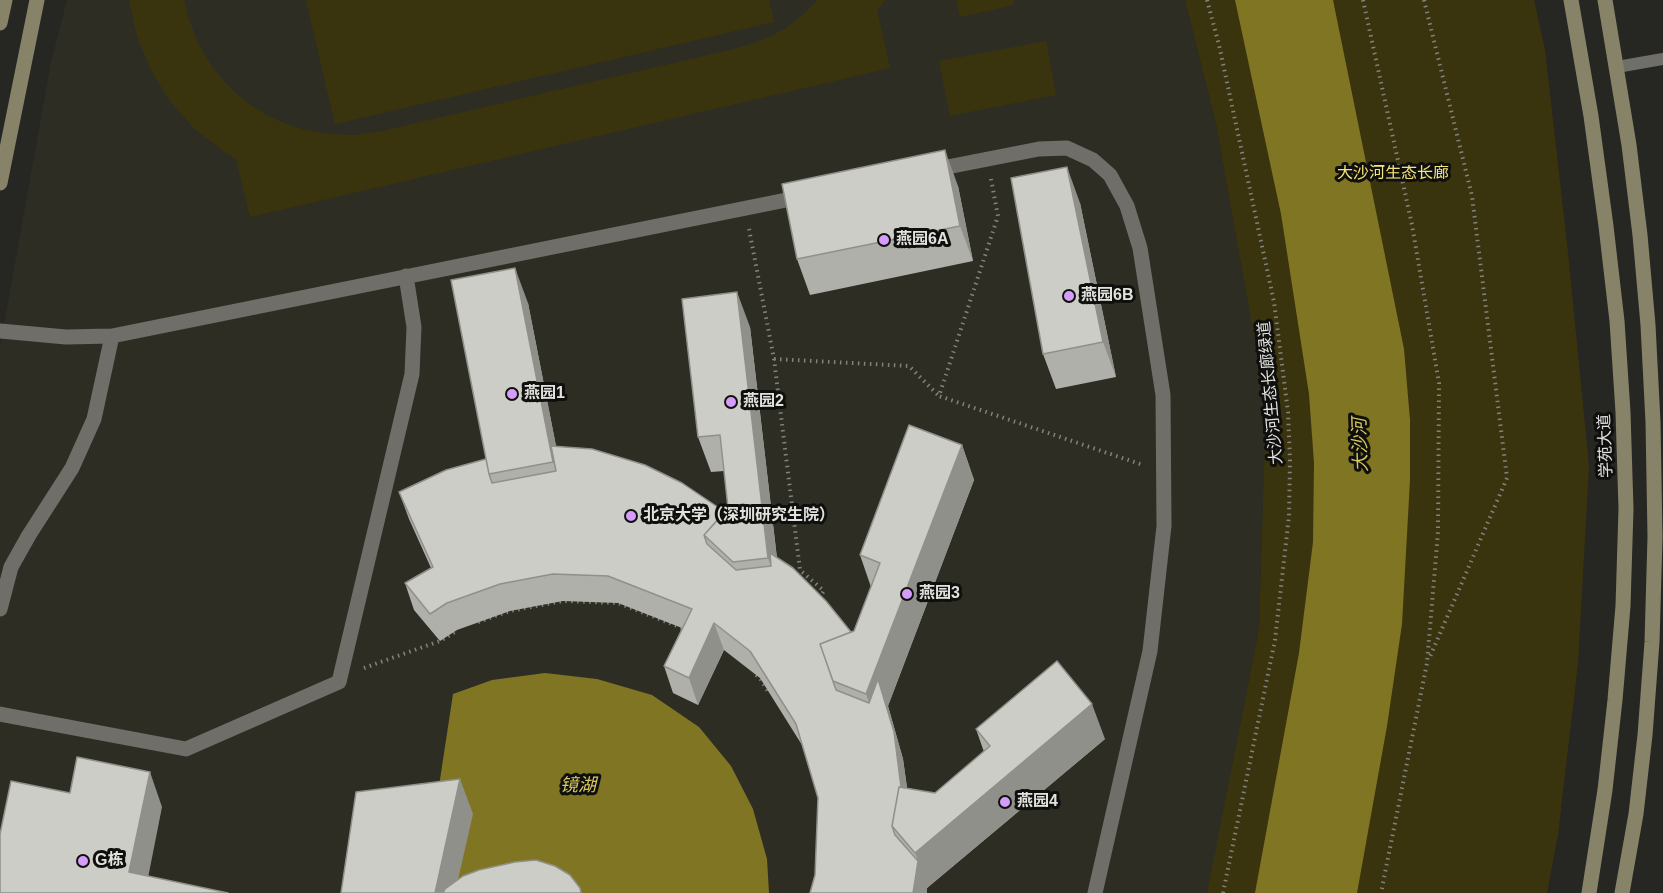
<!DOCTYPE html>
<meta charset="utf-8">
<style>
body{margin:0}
canvas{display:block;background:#262622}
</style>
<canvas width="1663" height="893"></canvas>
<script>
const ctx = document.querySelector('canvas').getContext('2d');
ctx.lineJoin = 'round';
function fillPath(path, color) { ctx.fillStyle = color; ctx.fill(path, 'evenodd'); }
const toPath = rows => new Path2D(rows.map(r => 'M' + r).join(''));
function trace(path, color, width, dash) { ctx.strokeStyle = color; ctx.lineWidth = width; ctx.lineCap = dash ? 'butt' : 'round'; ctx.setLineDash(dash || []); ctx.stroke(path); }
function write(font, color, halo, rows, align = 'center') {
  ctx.font = font + ' Helvetica,"Noto Sans SC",sans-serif'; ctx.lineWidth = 6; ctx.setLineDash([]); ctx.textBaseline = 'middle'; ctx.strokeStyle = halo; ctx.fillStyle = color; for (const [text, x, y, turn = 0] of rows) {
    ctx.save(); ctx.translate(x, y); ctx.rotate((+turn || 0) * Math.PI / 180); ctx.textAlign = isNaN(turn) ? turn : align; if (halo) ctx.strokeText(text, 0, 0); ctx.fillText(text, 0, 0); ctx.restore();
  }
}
const built = toPath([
 [67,0,1185,0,1216,123,1266,404,1259,629,1207,893,0,893,0,347,51,62]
]);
const green = toPath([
 [129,0,184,0,189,20,199,45,213,68,231,89,252,106,276,120,302,129,329,134,356,135,382,131,734,49,760,41,785,29,806,12,818,0,885,0,877,11,890,68,250,217,236,159,223,151,194,128,170,101,151,70,137,36],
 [306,0,769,0,774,22,335,124],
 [956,0,1013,0,1014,5,960,17],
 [1185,0,1534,0,1545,50,1568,253,1589,466,1578,663,1558,834,1547,893,1207,893,1259,629,1266,404,1216,123],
 [1046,41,1056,95,950,116,939,61]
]);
const water = toPath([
 [1235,0,1333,0,1404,349,1410,420,1410,480,1402,624,1387,726,1357,893,1255,893,1299,653,1313,542,1314,463,1309,394,1281,214],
 [545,673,597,679,652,695,699,727,731,766,753,809,767,859,769,893,455,893,434,819,453,694,492,680]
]);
const path = toPath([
 [1207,0,1219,45,1274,302,1288,412,1290,460,1289,516,1275,640,1223,893],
 [1363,0,1412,225,1439,383,1438,532,1427,663,1381,893],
 [1424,0,1472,196,1507,478,1429,659],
 [991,179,998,216,939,396,1143,465],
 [749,229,774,359,800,570,824,591,819,598],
 [774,359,909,366,939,396],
 [478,622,510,611,563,601,618,603,685,629],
 [364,668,440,641,455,632],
 [756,675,760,678,769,693]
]);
const lane = toPath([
 [1617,67,1663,59]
]);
const street = toPath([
 [932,170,1039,149,1067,148,1093,160,1110,175,1127,206,1140,248,1163,395,1164,526,1150,651,1095,893],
 [0,331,66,337,112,336,806,196],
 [0,609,11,567,29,535,72,468,94,419,112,336],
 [0,714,186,749,339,682,412,374,414,327,406,276]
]);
const secondary = toPath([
 [1571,0,1591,116,1606,226,1617,321,1623,412,1626,509,1623,606,1615,700,1605,790,1589,893],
 [1605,0,1629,145,1640,235,1648,325,1653,422,1655,537,1652,642,1645,735,1636,814,1622,893],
 [0,23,5,0],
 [0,183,37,0]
]);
const wall = toPath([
 [958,186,973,261,810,295,797,259],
 [1080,203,1116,377,1056,389,1043,354],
 [528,303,556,446,725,512,728,508,724,471,711,472,698,437,750,327,777,558,851,632,854,631,871,587,860,555,962,445,974,480,888,706,903,759,907,788,935,793,984,752,976,729,1105,739,927,888,927,893,810,893,815,875,818,798,802,745,760,678,724,650,698,705,673,693,664,666,682,628,618,603,563,601,510,611,457,630,440,641,414,610,405,583,431,568,409,519,399,492,486,459]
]);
const shadedWall = toPath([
 [945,150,958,186,973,261,960,226],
 [1067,167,1080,203,1116,377,1103,342],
 [515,268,528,303,566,497,553,462],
 [737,292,750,327,781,593,768,558],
 [962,445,974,480,888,706,903,759,912,822,866,694],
 [714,623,724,650,698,705,689,678],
 [1092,704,1105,739,927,888,927,893,913,893,918,861,915,853],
 [150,772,162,807,145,893,129,872],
 [460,779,473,814,455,893,435,893]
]);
const building = toPath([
 [945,150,960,226,797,259,782,184,945,150],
 [1067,167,1103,342,1043,354,1011,178,1067,167],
 [515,268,553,462,489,474,451,280,515,268],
 [737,292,768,558,733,562,704,535,728,508,720,435,698,437,682,299,737,292],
 [909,425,962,445,866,694,833,681,820,644,854,631,880,563,860,555,909,425],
 [551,446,592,449,645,465,682,483,725,512,704,535,707,544,736,570,771,566,770,553,793,568,826,601,851,632,820,644,836,690,869,703,878,679,894,732,901,787,899,787,892,826,895,835,918,861,913,893,810,893,815,875,818,798,796,724,750,651,714,623,689,678,664,666,692,609,608,576,553,574,500,584,447,603,430,614,405,583,433,567,399,492,446,470,486,459,489,474,492,483,556,471,551,446],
 [1057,661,1092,704,915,853,892,826,899,787,935,793,990,746,976,729,1057,661],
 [77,757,150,772,129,872,228,893,0,893,0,834,11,781,70,793,77,757],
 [460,779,435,893,341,893,356,792,460,779],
 [536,860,555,866,570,875,580,888,581,893,443,893,445,889,463,876,479,870,515,862,536,860]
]);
const markers = [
 [884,240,6,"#d59cfb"],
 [1069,296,6,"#d59cfb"],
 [512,394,6,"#d59cfb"],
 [731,402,6,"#d59cfb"],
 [631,516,6,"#d59cfb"],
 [907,594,6,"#d59cfb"],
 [1005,802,6,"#d59cfb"],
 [83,861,6,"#d59cfb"]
];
const parkNames = [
 ["大沙河生态长廊",1393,174]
];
const poiNames = [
 ["燕园6A",896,240],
 ["燕园6B",1081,296],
 ["燕园1",524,394],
 ["燕园2",743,402],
 ["北京大学（深圳研究生院）",643,516],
 ["燕园3",919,594],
 ["燕园4",1017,802],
 ["G栋",95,861]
];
const streetNames = [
 ["大沙河生态长廊绿道",1271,393,-95],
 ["学苑大道",1606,446,-92]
];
const waterNames = [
 ["大沙河",1361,445,-92],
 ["镜湖",578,786]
];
fillPath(built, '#2e2d23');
fillPath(green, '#3a340e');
fillPath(water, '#807523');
trace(path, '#82827f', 4, [1.5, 4.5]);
trace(lane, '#6f6e69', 12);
trace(street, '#6f6e69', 15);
trace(secondary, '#878369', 15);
fillPath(wall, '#b0b0ab');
fillPath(shadedWall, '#90908b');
fillPath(building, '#cdcdc7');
trace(building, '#90908b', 1.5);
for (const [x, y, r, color] of markers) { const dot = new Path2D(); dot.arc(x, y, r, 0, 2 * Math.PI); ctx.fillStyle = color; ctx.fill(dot); trace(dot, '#0f0f0d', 2); }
write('16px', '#f4e477', '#0f0f0d', parkNames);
write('bold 16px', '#e1e1de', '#0f0f0d', poiNames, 'left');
write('16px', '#e1e1de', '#0f0f0d', streetNames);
write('italic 18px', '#dbcb5d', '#0f0f0d', waterNames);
</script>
